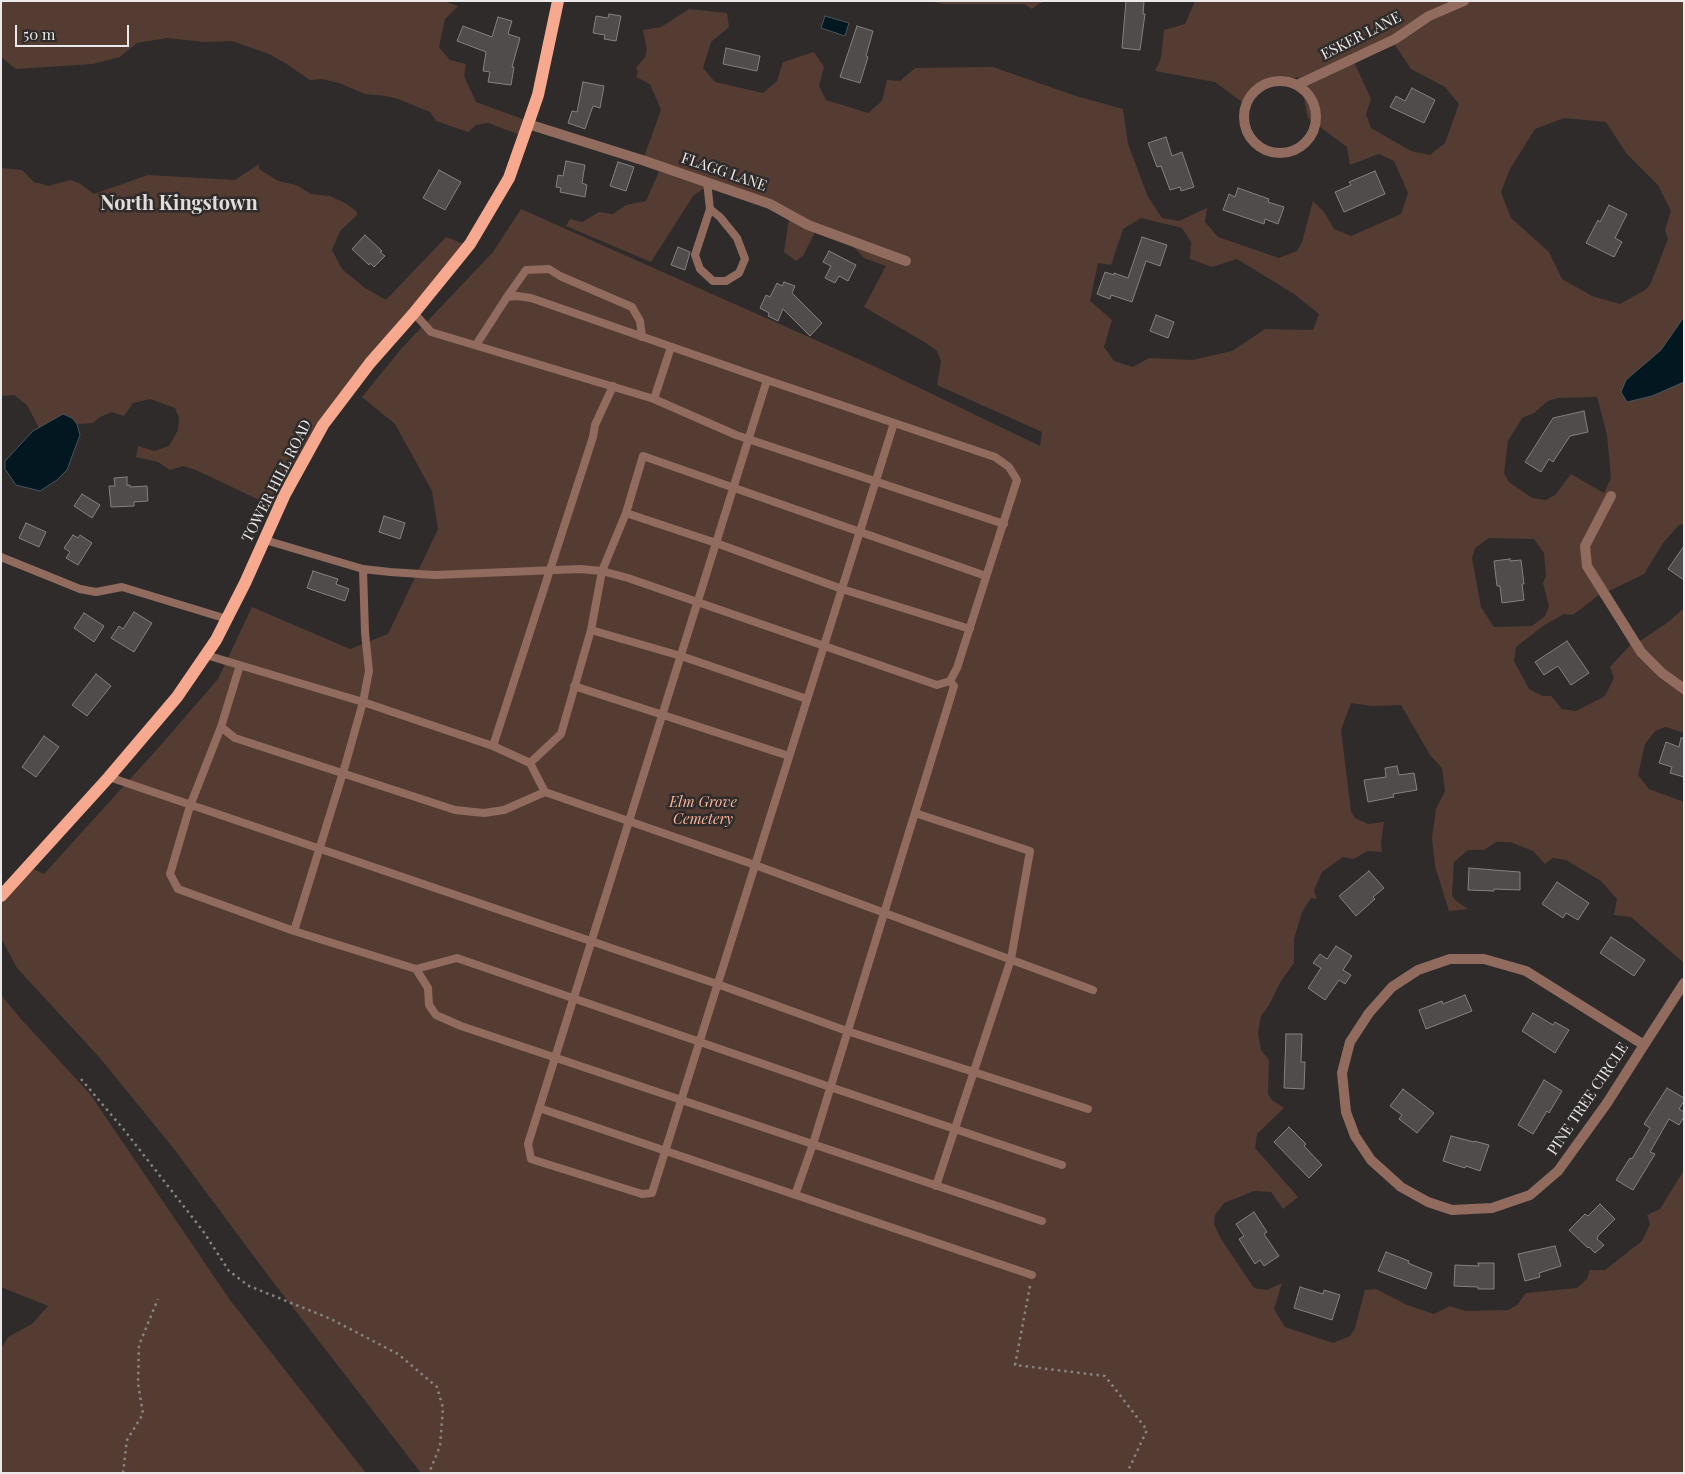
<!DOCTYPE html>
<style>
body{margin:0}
#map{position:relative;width:1685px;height:1474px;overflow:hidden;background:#2e2b2a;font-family:"Playfair Display",serif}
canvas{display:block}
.frame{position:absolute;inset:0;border:2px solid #ebe9e9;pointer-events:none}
.scale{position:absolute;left:15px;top:25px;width:114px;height:22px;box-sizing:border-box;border:2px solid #ebe9e9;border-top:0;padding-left:6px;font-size:15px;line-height:18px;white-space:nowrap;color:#ebe9e9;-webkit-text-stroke:4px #2e2b2a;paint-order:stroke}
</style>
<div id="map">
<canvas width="1685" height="1474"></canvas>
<div class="frame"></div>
<div class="scale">50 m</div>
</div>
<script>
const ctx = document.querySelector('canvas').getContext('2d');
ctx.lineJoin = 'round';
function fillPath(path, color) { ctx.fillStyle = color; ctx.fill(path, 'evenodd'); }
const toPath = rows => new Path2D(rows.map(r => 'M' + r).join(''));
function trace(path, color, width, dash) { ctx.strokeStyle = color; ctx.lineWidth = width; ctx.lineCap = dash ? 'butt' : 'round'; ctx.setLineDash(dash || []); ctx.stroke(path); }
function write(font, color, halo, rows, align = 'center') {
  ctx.font = font + ' "Playfair Display",serif'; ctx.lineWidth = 5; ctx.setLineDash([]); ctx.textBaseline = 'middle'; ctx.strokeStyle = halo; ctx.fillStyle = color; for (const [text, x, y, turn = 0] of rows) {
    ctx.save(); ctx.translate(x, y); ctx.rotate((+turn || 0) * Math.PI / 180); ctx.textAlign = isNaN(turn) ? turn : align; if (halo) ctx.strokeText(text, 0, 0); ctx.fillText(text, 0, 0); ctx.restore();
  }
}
const green = toPath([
 [1,1,443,1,458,6,445,19,439,47,450,60,466,64,464,76,476,102,528,121,523,136,488,123,476,125,468,132,436,121,430,112,398,99,386,96,365,94,339,83,322,79,310,80,285,63,269,54,232,41,204,42,167,38,137,43,120,57,93,64,16,69,1,57],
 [931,1,1046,1,1038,4,1032,9,1024,4,942,4],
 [1195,1,1684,1,1684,317,1661,350,1627,379,1627,402,1652,396,1684,382,1684,524,1679,525,1663,543,1644,574,1607,592,1604,591,1573,615,1564,614,1543,626,1516,647,1514,661,1529,689,1543,696,1551,696,1562,709,1576,711,1605,696,1614,678,1610,667,1633,642,1637,643,1667,623,1684,608,1684,733,1666,727,1655,731,1645,744,1638,775,1649,789,1684,802,1684,963,1631,917,1614,915,1617,899,1601,881,1566,860,1553,858,1545,864,1533,851,1510,842,1496,842,1484,850,1468,850,1454,862,1452,895,1456,901,1468,909,1449,911,1435,866,1432,838,1436,809,1445,791,1442,768,1430,755,1401,705,1372,706,1351,703,1341,730,1351,811,1355,818,1368,824,1384,822,1381,842,1382,852,1367,851,1354,859,1343,857,1322,872,1314,890,1317,899,1311,898,1302,912,1294,939,1294,963,1281,981,1269,1005,1261,1016,1258,1033,1261,1050,1269,1060,1268,1094,1272,1100,1284,1108,1257,1134,1255,1148,1298,1197,1283,1209,1271,1192,1254,1191,1224,1203,1215,1215,1214,1224,1221,1239,1254,1288,1267,1290,1282,1283,1274,1309,1285,1327,1333,1343,1350,1336,1355,1328,1365,1290,1376,1289,1407,1305,1434,1314,1450,1306,1466,1311,1508,1310,1517,1305,1526,1293,1577,1288,1587,1279,1590,1270,1605,1270,1642,1241,1650,1224,1647,1215,1660,1209,1684,1170,1684,1473,421,1473,267,1274,174,1149,100,1058,17,968,1,938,1,895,27,866,44,874,160,746,218,679,252,607,350,649,388,634,438,529,432,491,395,424,362,397,401,349,493,252,521,209,874,366,1040,446,1042,432,937,385,941,361,937,351,926,343,864,307,886,266,864,258,846,239,816,230,803,256,796,261,784,252,790,213,713,182,693,196,651,262,566,226,570,219,582,222,599,212,613,214,626,205,646,201,661,167,644,157,661,110,650,84,636,77,638,72,636,68,645,57,647,50,643,30,661,27,689,9,727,13,729,27,711,42,703,68,715,82,763,93,777,81,783,62,814,52,824,67,819,86,826,100,868,113,882,101,887,80,900,81,915,68,993,67,1076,96,1123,109,1128,144,1148,197,1162,218,1179,221,1207,208,1205,222,1218,237,1279,258,1297,251,1302,242,1313,201,1324,212,1334,229,1351,236,1401,214,1408,193,1394,161,1379,154,1350,165,1347,147,1308,118,1301,83,1298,77,1254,90,1242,102,1215,82,1155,71,1161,58,1164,30,1185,24],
 [1395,45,1411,69,1445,87,1459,104,1445,143,1430,155,1411,151,1371,128,1366,114,1371,99,1355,64,1357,61],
 [1564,118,1606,122,1626,153,1658,185,1671,211,1665,230,1668,239,1650,285,1645,290,1620,304,1592,296,1562,279,1549,252,1511,218,1501,192,1510,169,1535,129],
 [1141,218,1182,228,1191,242,1190,259,1212,267,1237,259,1294,294,1319,314,1313,330,1265,329,1232,351,1192,360,1149,358,1133,367,1114,361,1104,347,1112,320,1090,301,1098,263,1111,265,1123,229],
 [1597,397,1607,435,1611,478,1604,493,1571,474,1555,495,1546,500,1532,498,1509,482,1504,473,1508,441,1522,418,1534,413,1548,401,1558,398],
 [1489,538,1534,539,1544,553,1546,576,1543,583,1549,606,1545,616,1532,626,1494,627,1481,607,1472,558,1475,548],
 [259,164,259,169,278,181,296,185,311,194,330,196,347,204,357,212,357,215,340,231,332,250,342,269,365,288,386,300,446,237,467,245,319,430,278,509,196,470,183,466,170,470,158,462,136,457,138,446,154,451,169,446,178,430,179,418,175,408,150,399,133,403,124,416,112,412,100,417,93,423,77,424,72,418,63,414,39,428,27,405,14,395,1,396,1,168,22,170,35,183,39,183,48,186,70,180,79,183,94,194,148,175,235,180],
 [1,995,21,1019,90,1094,230,1300,366,1473,1,1473,1,1349,8,1337,32,1324,48,1306,1,1287]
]);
const water = toPath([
 [825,16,849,23,845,36,821,28,825,16],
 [1684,317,1684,382,1652,396,1627,402,1621,392,1626,380,1661,350,1684,317],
 [63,414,72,418,77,424,80,435,67,470,57,480,40,491,16,485,5,469,5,461,33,431,63,414]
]);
const building = toPath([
 [1126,1,1144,1,1143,14,1145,14,1140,50,1122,48,1126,1],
 [609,14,621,16,616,41,604,39,605,35,593,33,596,16,608,18,609,14],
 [498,17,512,21,508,34,520,38,512,67,514,67,511,85,488,82,490,72,483,71,486,52,457,41,463,26,492,37,498,17],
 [857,26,873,31,866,56,868,57,860,83,840,77,857,26],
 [726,48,760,56,757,71,723,64,726,48],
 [583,82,604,86,600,108,593,106,585,129,568,123,572,111,577,112,583,82],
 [1412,88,1435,100,1424,123,1390,107,1396,96,1405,101,1412,88],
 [1166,137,1172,156,1182,152,1194,187,1181,191,1180,187,1170,190,1161,166,1157,167,1148,143,1166,137],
 [566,161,585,165,582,183,587,185,585,197,560,192,561,188,556,187,558,175,563,176,566,161],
 [618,162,634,167,626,191,610,186,618,162],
 [439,170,461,182,445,210,423,198,439,170],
 [1375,171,1385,194,1344,212,1335,192,1351,185,1349,182,1375,171],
 [1238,188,1269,199,1268,202,1284,207,1278,224,1265,219,1264,224,1223,210,1229,194,1235,197,1238,188],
 [1609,205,1627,214,1615,238,1622,242,1614,257,1586,243,1598,220,1600,222,1609,205],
 [365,235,382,251,380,252,385,256,374,267,370,263,369,265,352,249,365,235],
 [1142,237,1167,245,1160,266,1146,261,1132,302,1111,295,1110,299,1097,294,1105,272,1114,275,1114,273,1128,278,1142,237],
 [678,247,690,252,685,270,671,265,678,247],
 [829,251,856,265,848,281,839,276,835,283,825,278,831,266,823,262,829,251],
 [784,282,795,286,792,293,822,323,810,336,783,309,778,321,768,316,769,313,760,308,766,295,770,297,777,283,782,286,784,282],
 [1156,315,1174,322,1168,338,1150,331,1156,315],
 [1584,411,1588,432,1570,436,1553,462,1549,459,1541,472,1525,462,1553,418,1584,411],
 [127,477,127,485,130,485,130,487,147,486,148,501,134,502,134,506,111,507,109,486,115,486,114,478,127,477],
 [82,494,100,505,92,518,74,506,82,494],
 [384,516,405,523,400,539,379,532,384,516],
 [26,523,46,532,39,547,19,538,26,523],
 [73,535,78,538,80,535,92,543,78,565,66,558,70,552,64,548,73,535],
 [1684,546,1684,580,1668,569,1684,546],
 [1510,559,1510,561,1521,560,1524,584,1522,584,1524,600,1502,603,1500,586,1497,586,1494,561,1510,559],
 [313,571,338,579,336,584,349,589,345,601,307,588,313,571],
 [134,612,152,623,134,652,111,638,119,626,123,629,134,612],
 [84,613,104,626,94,642,74,628,84,613],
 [1567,641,1589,673,1571,685,1558,666,1544,675,1535,662,1567,641],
 [96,674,111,686,87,716,72,705,96,674],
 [44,736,59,747,36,777,22,767,44,736],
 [1681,738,1684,738,1684,777,1670,773,1672,767,1659,763,1666,742,1679,747,1681,738],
 [1397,766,1399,775,1414,773,1417,790,1393,794,1394,797,1368,802,1364,780,1386,777,1385,768,1397,766],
 [1469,868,1520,872,1520,890,1494,889,1494,891,1468,890,1469,868],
 [1369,871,1384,888,1373,897,1375,899,1356,916,1339,896,1369,871],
 [1557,882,1589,903,1578,920,1566,913,1563,918,1542,904,1557,882],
 [1611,937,1645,960,1634,976,1600,953,1611,937],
 [1336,946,1352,956,1343,970,1351,975,1345,984,1339,980,1325,1000,1308,988,1321,968,1313,963,1320,954,1327,959,1336,946],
 [1465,995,1472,1011,1426,1029,1419,1010,1442,1001,1443,1004,1465,995],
 [1533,1013,1553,1025,1555,1022,1569,1030,1555,1053,1522,1031,1533,1013],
 [1286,1034,1302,1034,1301,1062,1305,1062,1304,1089,1284,1088,1286,1034],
 [1544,1080,1562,1091,1549,1113,1547,1111,1533,1134,1518,1125,1544,1080],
 [1667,1088,1684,1098,1684,1101,1679,1109,1684,1112,1684,1117,1679,1125,1669,1119,1650,1152,1655,1154,1633,1190,1616,1180,1630,1158,1632,1159,1650,1128,1644,1124,1667,1088],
 [1403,1089,1434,1113,1417,1133,1399,1119,1402,1115,1390,1106,1403,1089],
 [1289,1127,1306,1144,1304,1146,1322,1165,1309,1178,1274,1142,1289,1127],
 [1451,1136,1474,1142,1474,1141,1489,1145,1480,1171,1466,1166,1465,1168,1443,1161,1451,1136],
 [1600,1204,1615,1219,1598,1236,1597,1239,1604,1245,1595,1253,1589,1247,1588,1248,1569,1230,1585,1214,1588,1216,1600,1204],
 [1254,1212,1267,1232,1264,1234,1279,1256,1264,1266,1260,1260,1255,1264,1239,1239,1244,1236,1236,1224,1254,1212],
 [1555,1246,1561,1266,1539,1273,1540,1277,1525,1281,1518,1254,1555,1246],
 [1386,1252,1409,1261,1408,1263,1432,1273,1426,1289,1378,1271,1386,1252],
 [1478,1263,1494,1263,1494,1289,1478,1289,1478,1287,1454,1286,1455,1265,1479,1266,1478,1263],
 [1300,1287,1323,1294,1324,1290,1340,1295,1332,1320,1294,1308,1300,1287]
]);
const path = toPath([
 [81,1079,125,1131,203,1231,229,1271,249,1286,331,1319,398,1354,437,1387,443,1408,440,1446,429,1473],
 [1030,1286,1015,1365,1105,1376,1147,1430,1127,1473],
 [123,1473,127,1440,143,1414,138,1383,139,1345,158,1299]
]);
const lane = toPath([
 [707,182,710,209,695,255,700,269,713,281,726,281,739,273,745,259,737,238,720,217,710,209],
 [507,297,526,270,549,269,560,276,632,307,640,321,642,337],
 [414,313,431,332,654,399,736,435,1004,524],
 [767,380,528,1144,531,1159,642,1194,652,1193,894,423],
 [654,399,671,347],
 [626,513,716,543,842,589,970,629],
 [265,540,363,569,390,572,435,575,580,569,602,571,628,578,937,685,950,681,957,668,1017,480,1009,467,995,457,767,380,531,298,517,296,507,297,476,345],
 [1,557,80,589,96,592,122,587,227,619],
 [591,630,681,656,807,699],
 [206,655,363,702,493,746,530,763,545,792],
 [240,665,221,727,190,806,170,874,178,889,294,931,416,969,428,988,429,1005,436,1015,461,1026,1042,1221],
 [574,686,789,756],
 [221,727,235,738,455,810,484,813,504,810,545,792,755,865,1093,990],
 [493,746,593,437,595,425,613,386],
 [530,763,561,734,591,630,602,571,626,513,643,456,986,576],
 [109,777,717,984,847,1031,1088,1109],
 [915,813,1030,851,1011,959,936,1186],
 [294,931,345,766,363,702,369,671,365,633,363,569],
 [416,969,457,958,830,1087,1062,1165],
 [539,1108,1032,1275],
 [795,1195,813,1144,954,686,950,681]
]);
const street = toPath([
 '1244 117a36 36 0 1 1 72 0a36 36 0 1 1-72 0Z',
 [1297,85,1395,39,1429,16,1464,1],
 [528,124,642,160,770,204,808,225,906,261],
 [1611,496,1585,546,1587,566,1641,652,1662,673,1684,689],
 [1450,959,1484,959,1526,971,1644,1045,1607,1103,1558,1171,1530,1195,1492,1208,1452,1210,1428,1202,1401,1187,1371,1160,1355,1136,1346,1112,1342,1073,1350,1042,1369,1013,1392,987,1418,970,1450,959],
 [1644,1045,1684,983]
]);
const primary = toPath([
 [1,896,109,777,177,697,216,640,245,583,285,494,323,425,370,363,414,313,470,244,509,178,528,124,538,95,558,1]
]);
const streetNames = [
 ["ESKER LANE",1361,36,-27],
 ["FLAGG LANE",724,172,19],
 ["TOWER HILL ROAD",277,481,-63],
 ["PINE TREE CIRCLE",1588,1099,-56]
];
const parkNames = [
 ["Elm Grove",703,802],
 ["Cemetery",703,819]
];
const districtNames = [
 ["North Kingstown",179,204]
];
fillPath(green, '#543c33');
fillPath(water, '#021720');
trace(water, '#48565c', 1);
fillPath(building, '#4f4c4b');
trace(building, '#848180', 1);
trace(path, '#868483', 2.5, [2.5, 4]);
trace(lane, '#916b5e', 8);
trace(street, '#916b5e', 10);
trace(primary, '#f7a98f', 12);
write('15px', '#ebe9e9', '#2e2b2a', streetNames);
write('italic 15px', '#f9b49d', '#2e2b2a', parkNames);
write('bold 20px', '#e1dddc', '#2e2b2a', districtNames);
</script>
